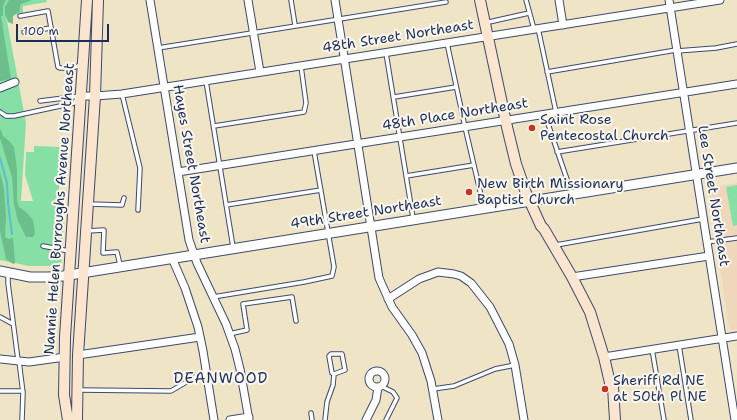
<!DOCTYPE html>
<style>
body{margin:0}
#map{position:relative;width:737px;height:420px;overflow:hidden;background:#efe4c6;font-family:"Shantell Sans",sans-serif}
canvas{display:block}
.scale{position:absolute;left:16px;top:24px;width:93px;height:18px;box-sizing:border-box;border:2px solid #1b2f5e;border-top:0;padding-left:5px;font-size:12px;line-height:14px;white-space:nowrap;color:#1b2f5e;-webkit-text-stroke:3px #fbf7ec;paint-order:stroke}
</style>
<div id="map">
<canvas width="737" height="420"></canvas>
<div class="scale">100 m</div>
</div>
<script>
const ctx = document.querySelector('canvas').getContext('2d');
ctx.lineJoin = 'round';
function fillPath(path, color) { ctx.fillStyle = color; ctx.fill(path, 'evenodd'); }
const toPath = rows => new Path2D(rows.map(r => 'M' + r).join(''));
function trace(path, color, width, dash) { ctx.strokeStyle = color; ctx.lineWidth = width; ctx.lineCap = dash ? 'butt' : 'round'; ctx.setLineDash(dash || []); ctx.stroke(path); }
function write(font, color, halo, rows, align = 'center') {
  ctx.font = font + ' "Shantell Sans",sans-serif'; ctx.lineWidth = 4; ctx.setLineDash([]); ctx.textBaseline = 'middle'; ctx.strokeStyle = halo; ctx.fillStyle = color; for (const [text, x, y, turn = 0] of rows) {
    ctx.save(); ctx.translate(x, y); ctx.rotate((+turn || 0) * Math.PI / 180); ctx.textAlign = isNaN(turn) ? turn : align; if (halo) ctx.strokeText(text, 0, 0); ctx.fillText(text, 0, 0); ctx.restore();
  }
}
const built = toPath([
 [737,183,737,329,732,330,729,328,708,188]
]);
const green = toPath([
 [0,0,46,0,47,2,23,6,23,13,6,16,26,123,21,201,33,201,25,175,26,152,34,152,34,146,62,147,58,202,65,202,61,266,29,266,0,260],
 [737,185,737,225,733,226,726,187]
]);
const forest = toPath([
 [0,0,6,0,3,6,3,16,1,16,11,79,0,81],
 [9,0,32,0,21,4,20,6,20,11,13,16,13,24,8,22,5,14,5,7],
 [0,128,3,136,10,142,14,147,17,170,17,201,19,207,26,212,33,220,35,234,33,237,26,237,18,221,14,204,12,177,0,138],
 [0,172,4,188,6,216,5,237,8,239,13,238,15,263,13,264,6,259,0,231]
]);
const stream = toPath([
 [0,158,7,183,8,203,12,234]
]);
const service = toPath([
 [291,0,295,25],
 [526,0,534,29],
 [20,16,48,11,58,67,60,68,71,68,82,65],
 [489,22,529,13],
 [538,28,556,112],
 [24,32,51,28],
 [447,43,465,127,484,208],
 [158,48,446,2],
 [677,51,716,48,737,44],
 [386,53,413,218],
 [547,72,676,50],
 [206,81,233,247],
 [122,94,140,168,138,210],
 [394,97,456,87],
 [40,101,80,96],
 [0,112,6,116,14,116,74,103,77,99],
 [545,115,572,194],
 [214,126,304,112,306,103,301,66],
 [557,152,737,123],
 [406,176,474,165],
 [88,204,122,205,124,198],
 [226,205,321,190],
 [87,231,104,230,103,253,117,252,120,265],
 [707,242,737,238],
 [556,245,703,219],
 [43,246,69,251],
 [8,273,8,283,18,360],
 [213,297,304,282,332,276,334,267,333,261,314,151],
 [0,317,13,324],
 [229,334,247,330,243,304,292,297,296,321],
 [679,345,691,420],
 [652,349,664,420],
 [19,361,23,393,22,420],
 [381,386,393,392,397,398,386,420],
 [433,389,454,386,495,369,515,365],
 [79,390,171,391,205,371],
 [0,391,23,391],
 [311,413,312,420],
 [325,420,327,402,333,385,334,374,332,373,329,356,331,354,342,354,345,370,334,374]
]);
const minor = toPath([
 [150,0,189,240,197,263,226,324,235,349,240,369,249,420],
 [248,0,260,72],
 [335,0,379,278,392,307,412,335,422,353,431,381,438,420],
 [559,0,563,25],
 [669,0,735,420],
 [0,88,15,82],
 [81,96,95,96,122,94,720,0],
 [178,172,737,84],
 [172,258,185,288,198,327,203,351,214,420],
 [572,277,709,256],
 [388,299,419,279,438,272,454,274,461,276,471,283,490,307,509,344,515,365,524,420],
 [78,355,200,337],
 [604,357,737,336],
 [0,359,29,362,65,357],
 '369 379a8 8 0 1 1 16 0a8 8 0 1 1-16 0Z',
 [230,420,249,417],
 [366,420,376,400,378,387]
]);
const tertiary = toPath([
 [0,271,30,277,48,277,63,276,737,168]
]);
const secondary = toPath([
 [480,0,507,127,516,164,526,193,541,226,544,229,572,277,590,312,604,357,610,383,613,387],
 [614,382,613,387,615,420],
 [68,420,64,395,65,337,87,0],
 [77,420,78,355,95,96,98,0]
]);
const markers = [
 [532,128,4,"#c8321e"],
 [469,192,4,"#c8321e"],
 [605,389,4,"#c8321e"]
];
const streetNames = [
 ["48th Street Northeast",398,37,-9],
 ["48th Place Northeast",455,115,-9],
 ["Hayes Street Northeast",191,164,80],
 ["Lee Street Northeast",713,196,81],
 ["Nannie Helen Burroughs Avenue Northeast",60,209,-86],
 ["49th Street Northeast",366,213,-9]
];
const poiNames = [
 ["Saint Rose",540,120],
 ["Pentecostal Church",540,136],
 ["New Birth Missionary",477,184],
 ["Baptist Church",477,200],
 ["Sheriff Rd NE",613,381],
 ["at 50th Pl NE",613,397]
];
const neighbourhoodNames = [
 ["DEANWOOD",221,379]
];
fillPath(built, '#eed7bb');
fillPath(green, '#86e0a5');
fillPath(forest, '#6cbe8a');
trace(stream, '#58bdd6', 2);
trace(service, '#3b4a6e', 5.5);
trace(minor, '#3b4a6e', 9);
trace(tertiary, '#3b4a6e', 11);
trace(secondary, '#3b4a6e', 12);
trace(service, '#fff', 3.5);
trace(minor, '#fff', 7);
trace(tertiary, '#fff', 9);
trace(secondary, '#fce5cf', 10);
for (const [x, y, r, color] of markers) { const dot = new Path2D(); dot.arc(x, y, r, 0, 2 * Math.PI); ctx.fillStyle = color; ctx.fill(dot); trace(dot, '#fbf7ec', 1.5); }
write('14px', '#1b2f5e', '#fbf7ec', streetNames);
write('14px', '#1b2f5e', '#fbf7ec', poiNames, 'left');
ctx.letterSpacing = '1px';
write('15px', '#1b2f5e', '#fbf7ec', neighbourhoodNames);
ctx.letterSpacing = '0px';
</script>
